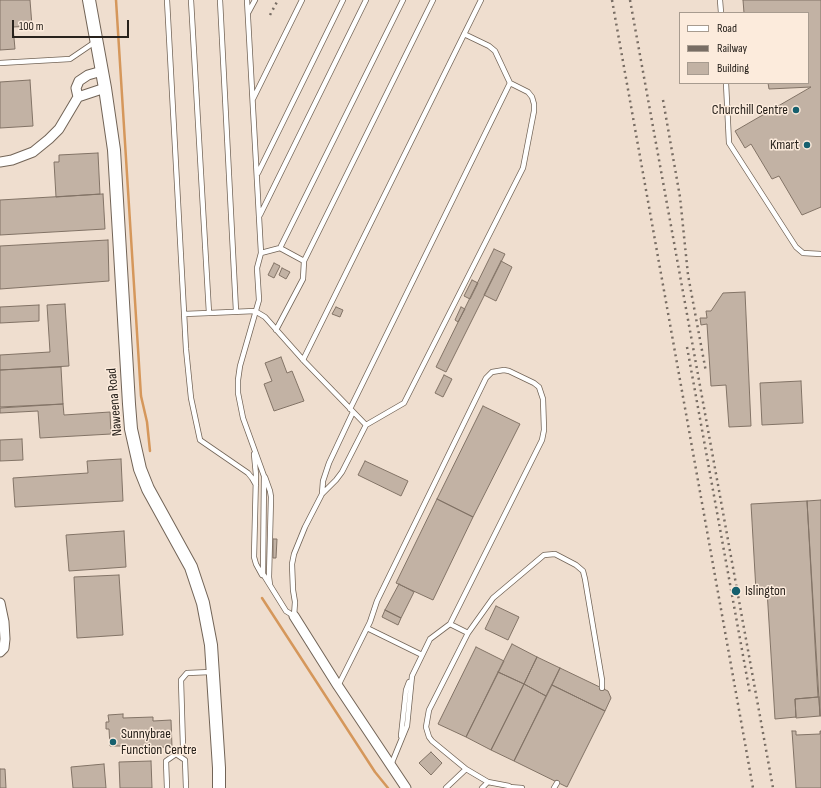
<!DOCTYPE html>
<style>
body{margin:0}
#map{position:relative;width:821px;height:788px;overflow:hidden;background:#efdecf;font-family:"Sofia Sans Condensed",sans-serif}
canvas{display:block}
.legend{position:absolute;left:679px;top:12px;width:130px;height:72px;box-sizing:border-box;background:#fcebdc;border:1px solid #a79b8f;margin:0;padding:5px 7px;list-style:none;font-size:12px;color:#28221c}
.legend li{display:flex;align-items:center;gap:8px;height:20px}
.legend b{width:20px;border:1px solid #a79b8f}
.scale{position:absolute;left:12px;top:20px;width:117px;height:18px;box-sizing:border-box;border:2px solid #28221c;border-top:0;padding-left:5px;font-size:12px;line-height:14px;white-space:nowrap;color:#28221c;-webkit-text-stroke:3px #fcebdc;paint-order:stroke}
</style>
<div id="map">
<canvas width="821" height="788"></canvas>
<ul class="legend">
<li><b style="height:5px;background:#fff"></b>Road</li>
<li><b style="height:5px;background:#786d64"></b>Railway</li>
<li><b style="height:11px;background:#c2b2a4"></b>Building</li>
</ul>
<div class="scale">100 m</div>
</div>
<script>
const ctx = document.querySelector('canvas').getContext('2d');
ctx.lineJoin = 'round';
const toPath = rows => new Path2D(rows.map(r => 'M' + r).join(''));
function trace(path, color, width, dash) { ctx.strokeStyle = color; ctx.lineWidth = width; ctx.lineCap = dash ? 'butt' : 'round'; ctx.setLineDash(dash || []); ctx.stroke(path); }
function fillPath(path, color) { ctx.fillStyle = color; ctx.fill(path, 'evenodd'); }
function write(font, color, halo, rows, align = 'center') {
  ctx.font = font + ' "Sofia Sans Condensed",sans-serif'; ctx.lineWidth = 3; ctx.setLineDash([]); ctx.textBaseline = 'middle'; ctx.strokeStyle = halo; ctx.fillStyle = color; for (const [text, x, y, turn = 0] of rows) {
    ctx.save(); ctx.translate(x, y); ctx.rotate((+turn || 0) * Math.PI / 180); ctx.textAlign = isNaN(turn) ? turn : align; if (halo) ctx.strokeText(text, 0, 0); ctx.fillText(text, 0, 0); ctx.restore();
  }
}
const stream = toPath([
 [116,0,141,396,147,422,150,451],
 [262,598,375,772,388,788]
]);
const building = toPath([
 [0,0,30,0,32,26,13,27,15,49,0,50,0,0],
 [743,0,821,0,821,207,802,215,779,176,772,179,751,144,745,148,735,131,811,87,769,89,768,83,808,83,808,13,744,13,743,0],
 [30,80,33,126,0,128,0,82,30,80],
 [98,153,100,194,56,197,54,162,59,162,59,155,98,153],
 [103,194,105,229,0,235,0,200,103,194],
 [108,240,109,281,0,289,0,246,108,240],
 [494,249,505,254,446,372,436,367,494,249],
 [501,261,512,267,496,301,484,295,501,261],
 [274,263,280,266,274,278,268,275,274,263],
 [282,268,290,272,286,279,279,275,282,268],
 [472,280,478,283,470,299,464,296,472,280],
 [745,292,751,426,729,427,726,385,711,386,707,324,701,325,700,318,707,318,706,311,711,311,723,293,745,292],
 [65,304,69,366,0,370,0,355,50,352,47,305,65,304],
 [39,305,39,321,0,323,0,307,39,305],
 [336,307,343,310,340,317,332,314,336,307],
 [461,307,465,309,458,322,455,320,461,307],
 [281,357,287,373,292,371,304,401,274,411,264,384,272,381,265,363,281,357],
 [61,367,63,404,0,407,0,370,61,367],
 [444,375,452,379,443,397,435,393,444,375],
 [801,381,803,423,762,425,760,383,801,381],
 [63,404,64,415,110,412,111,434,40,438,38,411,0,413,0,408,63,404],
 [483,406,520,424,473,517,437,499,483,406],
 [22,439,23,460,0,461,0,440,22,439],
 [121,459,123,501,15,507,13,478,88,473,87,461,121,459],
 [365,461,408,481,401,496,358,475,365,461],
 [437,499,473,517,433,600,396,583,437,499],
 [821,500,821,716,820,716,807,501,821,500],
 [807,501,818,697,795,699,796,717,775,719,767,590,756,591,751,504,807,501],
 [124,531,126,567,69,571,66,535,124,531],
 [273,539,277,539,276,558,273,558,273,539],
 [119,575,123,635,77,638,74,577,119,575],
 [399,584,414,592,401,618,385,610,399,584],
 [496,606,519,617,508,640,485,629,496,606],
 [385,610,401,618,398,625,382,617,385,610],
 [512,644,537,657,524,684,498,672,512,644],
 [476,647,504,661,466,737,438,724,476,647],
 [537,657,560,668,546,696,524,684,537,657],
 [560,668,608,691,611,698,605,711,552,685,560,668],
 [498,672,524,684,491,750,466,737,498,672],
 [524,684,546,696,514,761,491,750,524,684],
 [552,685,605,711,567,787,514,761,552,685],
 [819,697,820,716,796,718,795,699,819,697],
 [123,714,123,718,153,717,153,721,171,720,172,747,126,748,126,746,110,746,109,729,106,729,106,722,109,722,108,715,123,714],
 [792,731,796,731,796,735,820,734,820,731,821,731,821,788,796,788,792,731],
 [431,752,442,763,431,775,419,763,431,752],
 [151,761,152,788,120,788,119,762,151,761],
 [104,764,106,788,73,788,71,767,104,764],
 [0,769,5,769,6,788,0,788,0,769]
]);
const service = toPath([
 [167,0,186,349,191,398,200,440,248,473,252,478,256,485],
 [220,0,236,311],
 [247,0,261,253,257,268,259,300,240,366,238,380,238,393,243,418,264,476,263,574,286,611,294,616,295,602,293,590,292,564,294,554,305,527,322,494,336,480,342,472,366,425,404,403,523,168,534,111,534,104,532,97,528,92,510,83,350,409],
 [720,0,721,13],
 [248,13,255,0],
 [464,34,489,46,495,51,510,83],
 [0,63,70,59,95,42],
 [726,83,729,143,796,247,803,253,821,254],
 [253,99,302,0],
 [258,173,343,0],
 [260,215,366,0],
 [280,248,304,261],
 [261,253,280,248,403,0],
 [209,313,255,311,265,317,305,362,366,425],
 [184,314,209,313,191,0],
 [276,330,303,279,304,261,433,0],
 [303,360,481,0],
 [254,454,256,475,254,557,256,564,262,575],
 [265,477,270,491,271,497,269,577,270,585],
 [322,494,323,481,329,463,353,412],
 [450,624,468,633],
 [367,628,422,655],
 [338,686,370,622,377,601,486,378,492,372,504,370,509,371,534,383,539,387,543,399,544,430,542,440,450,624,430,639,412,676,407,726,391,765],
 [401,736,406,690,409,682],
 [176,754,183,747,181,680,187,673,211,672],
 [466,769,488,782,509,786],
 [509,787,522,788],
 [167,788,166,761,176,754,185,760,186,788],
 [446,788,466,769,432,741,429,737,426,727,429,710,468,633,493,598,544,555,555,554,576,565,583,571,585,579,602,680,602,688],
 [482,788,488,782],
 [554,788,557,783]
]);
const minor = toPath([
 [78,97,105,88],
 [0,162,12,160,33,152,49,139,59,129,78,97,76,88,79,81,88,75,102,71],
 [0,603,4,622,5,639,4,648,0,652],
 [294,616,338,686,406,788]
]);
const tertiary = toPath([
 [89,0,105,88,114,150,129,404,131,429,140,469,148,489,191,567,203,603,211,645,219,768,219,788]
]);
const rail = toPath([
 [612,0,753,788],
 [630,0,773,788],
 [270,15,278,0],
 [663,100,680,197,688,275,706,372],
 [687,347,750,694]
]);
const markers = [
 [796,110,4,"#16606e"],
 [807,145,4,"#16606e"],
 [736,591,5,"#16606e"],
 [113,742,4,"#16606e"]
];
const poiNames = [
 ["Churchill Centre",788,110],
 ["Kmart",799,145],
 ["Islington",745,591,"left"],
 ["Sunnybrae",121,734,"left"],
 ["Function Centre",121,750,"left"]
];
const streetNames = [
 ["Naweena Road",115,402,-95]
];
trace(stream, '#d5975b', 2.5);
fillPath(building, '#c2b2a4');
trace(building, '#827366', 1);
trace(service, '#726457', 6);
trace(minor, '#726457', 11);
trace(tertiary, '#726457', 14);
trace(service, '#fff', 4.5);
trace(minor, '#fff', 9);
trace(tertiary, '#fff', 12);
trace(rail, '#786d64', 2.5, [2, 4]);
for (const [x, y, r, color] of markers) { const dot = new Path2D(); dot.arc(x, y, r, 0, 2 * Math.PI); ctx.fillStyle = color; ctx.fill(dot); trace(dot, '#fcebdc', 1.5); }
write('14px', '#28221c', '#fcebdc', poiNames, 'right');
write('14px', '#28221c', '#fcebdc', streetNames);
</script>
